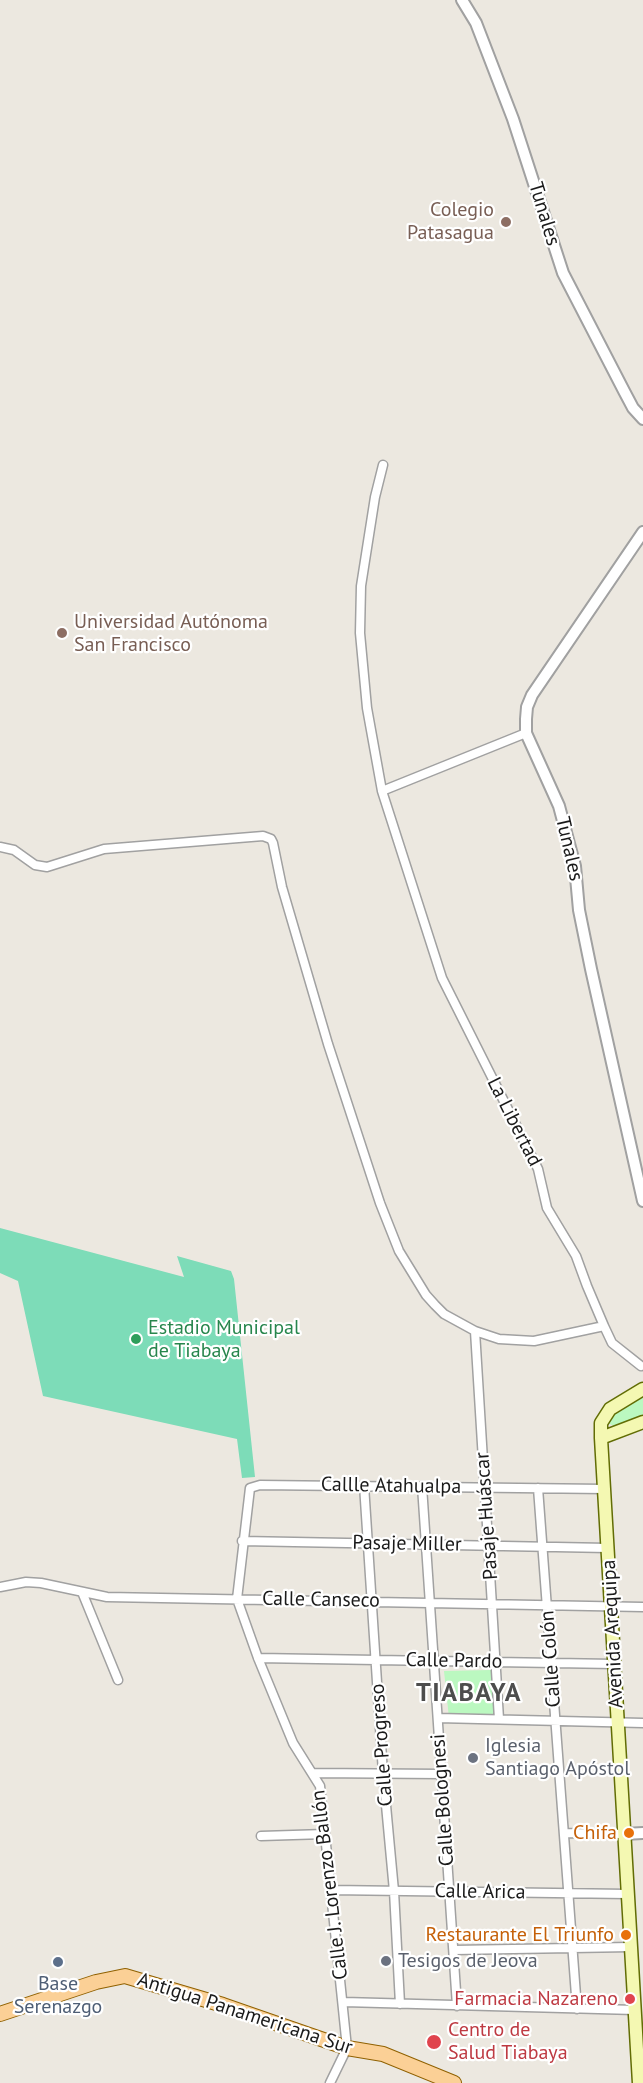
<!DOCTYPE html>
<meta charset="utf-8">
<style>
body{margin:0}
canvas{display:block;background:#ece8e0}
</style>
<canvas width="643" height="2083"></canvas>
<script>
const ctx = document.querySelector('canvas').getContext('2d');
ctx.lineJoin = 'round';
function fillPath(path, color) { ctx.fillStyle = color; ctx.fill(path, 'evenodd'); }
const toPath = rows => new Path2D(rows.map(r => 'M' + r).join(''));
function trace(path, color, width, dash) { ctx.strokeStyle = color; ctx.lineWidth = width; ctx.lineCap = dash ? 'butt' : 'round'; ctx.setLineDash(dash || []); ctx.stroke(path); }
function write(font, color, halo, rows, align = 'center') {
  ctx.font = font + ' "PT Sans",sans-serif'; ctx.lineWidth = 4.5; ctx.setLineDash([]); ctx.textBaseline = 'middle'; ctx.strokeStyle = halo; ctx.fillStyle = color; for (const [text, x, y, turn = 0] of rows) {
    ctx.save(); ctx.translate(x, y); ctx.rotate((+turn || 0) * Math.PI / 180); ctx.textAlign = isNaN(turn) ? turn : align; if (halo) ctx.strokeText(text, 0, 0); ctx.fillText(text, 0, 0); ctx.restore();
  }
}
const park = toPath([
 [643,1392,643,1415,614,1426,607,1423,608,1415],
 [491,1670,495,1718,449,1718,444,1671]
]);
const pitch = toPath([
 [0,1228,184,1277,177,1256,231,1271,234,1279,255,1477,242,1478,237,1439,43,1396,18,1281,0,1273]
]);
const minor = toPath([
 [383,465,375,497,361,586,360,633,367,708,382,791,442,978,538,1169,547,1208,576,1256,587,1286,604,1326,534,1341,499,1339,475,1331],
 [382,791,526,733],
 [0,847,14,850,35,865,47,867,104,849,263,836,271,839,273,843,282,887,328,1044,380,1203,399,1251,426,1295,435,1305,444,1314,475,1331,499,1719],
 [604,1326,612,1343,641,1366],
 [364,1485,383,1773,394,1891,400,2004],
 [422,1486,457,2006],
 [538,1488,577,2009],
 [242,1541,608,1548],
 [0,1587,26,1582,41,1583,107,1597,643,1607],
 [82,1592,118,1680],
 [258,1658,614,1664],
 [438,1718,643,1723],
 [312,1773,442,1774],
 [564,1833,624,1834],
 [261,1836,325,1834],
 [331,1890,628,1894],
 [454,1950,631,1947],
 [344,2002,635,2010],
 [330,2083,347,2048,320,1786,293,1743,258,1658,237,1599,250,1488,260,1485,605,1489]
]);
const tertiary = toPath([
 [462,0,476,23,513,119,563,273,624,391,633,408,643,419],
 [643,532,532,695,527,707,526,719,526,733,559,806,575,866,579,910,591,969,643,1201],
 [624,1834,643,1833]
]);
const secondary = toPath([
 [601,1438,643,1422],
 [639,2083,601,1438,601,1423,610,1409,643,1389]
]);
const primary = toPath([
 [0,2014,96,1982,125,1976,223,2005,347,2048,383,2054,454,2083]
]);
const markers = [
 [506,222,6,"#8d6e63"],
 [62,633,6,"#8d6e63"],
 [136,1339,6,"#2e9e5b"],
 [473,1758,6,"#6b7280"],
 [629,1833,6,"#e8710a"],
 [626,1935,6,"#e8710a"],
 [386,1961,6,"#6b7280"],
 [58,1962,6,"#5c6f8a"],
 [630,1999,6,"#e0444e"],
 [434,2042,8,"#e0444e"]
];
const educationNames = [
 ["Colegio",494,210],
 ["Patasagua",494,233],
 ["Universidad Autónoma",74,622,"left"],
 ["San Francisco",74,645,"left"]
];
const streetNames = [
 ["Tunales",544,214,73],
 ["Tunales",569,849,77],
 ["La Libertad",514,1122,63],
 ["Callle Atahualpa",391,1486,1],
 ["Pasaje Huáscar",487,1516,-94],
 ["Pasaje Miller",407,1544,1],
 ["Calle Canseco",321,1600,1],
 ["Avenida Arequipa",613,1634,-93],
 ["Calle Colón",551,1659,-94],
 ["Calle Pardo",454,1661,1],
 ["Calle Progreso",382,1745,-94],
 ["Calle Bolognesi",443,1800,-94],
 ["Calle J. Lorenzo Ballón",330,1885,-97],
 ["Calle Arica",480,1892,1],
 ["Antigua Panamericana Sur",245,2014,18]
];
const leisureNames = [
 ["Estadio Municipal",148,1328],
 ["de Tiabaya",148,1351]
];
const worshipNames = [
 ["Iglesia",485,1746],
 ["Santiago Apóstol",485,1769],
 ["Tesigos de Jeova",398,1961]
];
const foodNames = [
 ["Chifa",617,1833],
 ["Restaurante El Triunfo",614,1935]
];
const serviceNames = [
 ["Base",58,1984],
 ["Serenazgo",58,2007]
];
const healthNames = [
 ["Farmacia Nazareno",618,1999],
 ["Centro de",448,2030,"left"],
 ["Salud Tiabaya",448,2053,"left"]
];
const districtNames = [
 ["TIABAYA",469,1694]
];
fillPath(park, '#bbf8c0');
fillPath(pitch, '#7ddcb8');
trace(minor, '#a1a1a1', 11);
trace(tertiary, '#a1a1a1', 14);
trace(secondary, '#626d05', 15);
trace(primary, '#906101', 16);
trace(minor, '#fff', 8);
trace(tertiary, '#fff', 10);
trace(secondary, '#f4f8b2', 12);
trace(primary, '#fbd096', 14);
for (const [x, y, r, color] of markers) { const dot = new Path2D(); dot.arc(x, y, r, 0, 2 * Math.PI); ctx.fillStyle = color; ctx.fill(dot); trace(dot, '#fff', 2); }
write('20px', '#785e54', '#fff', educationNames, 'right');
write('20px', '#1a1a1a', '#fff', streetNames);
write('20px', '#27864d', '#fff', leisureNames, 'left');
write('20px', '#5b616d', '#fff', worshipNames, 'left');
write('20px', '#c56008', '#fff', foodNames, 'right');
write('20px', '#4e5e75', '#fff', serviceNames);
write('20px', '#be3a42', '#fff', healthNames, 'right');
ctx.letterSpacing = '1.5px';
write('bold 26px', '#4d4d4d', '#fff', districtNames);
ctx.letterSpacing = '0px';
</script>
